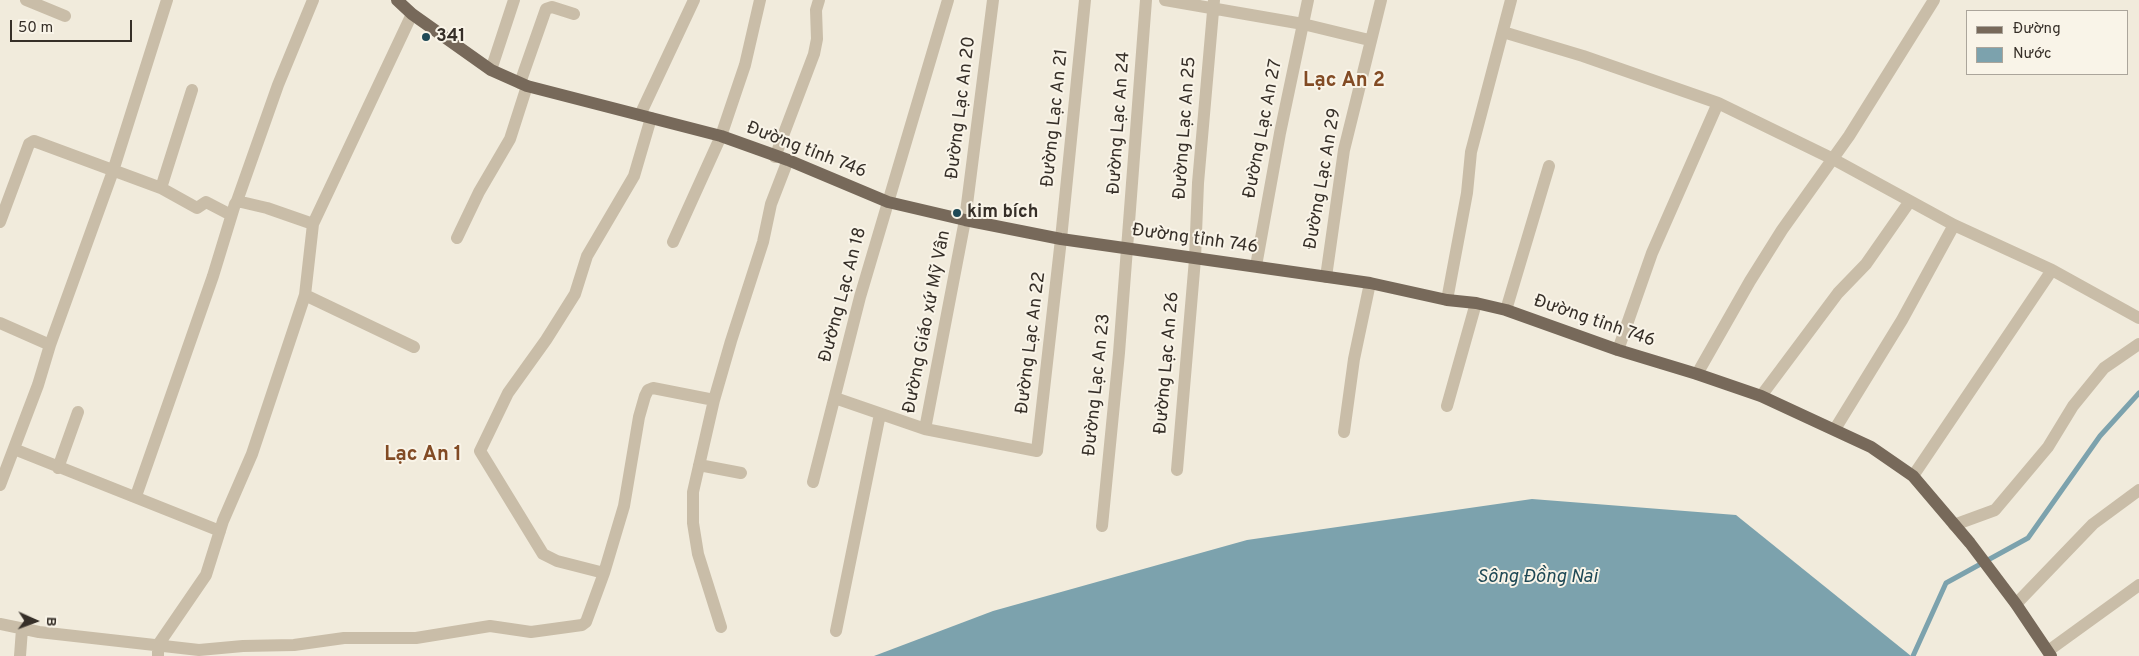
<!DOCTYPE html>
<meta charset="utf-8">
<style>
body{margin:0}
#map{position:relative;width:2139px;height:656px;overflow:hidden;background:#f1ebdc;font-family:Overpass,sans-serif}
canvas{display:block}
.legend{position:absolute;left:1966px;top:10px;width:162px;height:65px;box-sizing:border-box;background:#f9f4e8;border:1px solid #aba59b;margin:0;padding:6px 9px;list-style:none;font-size:15px;color:#362f28}
.legend li{display:flex;align-items:center;gap:10px;height:25px}
.legend b{width:25px;border:1px solid #aba59b}
.north{position:absolute;left:10px;top:596px;width:50px;height:50px;-webkit-text-stroke:4px #f9f4e8;paint-order:stroke;rotate:92deg;font-size:14px;font-weight:700;line-height:20px;text-align:center;color:#362f28}
.north::after{content:'';display:block;margin:auto;width:18px;height:22px;background:#362f28;clip-path:polygon(50% 0,100% 100%,50% 72%,0 100%)}
.scale{position:absolute;left:10px;top:20px;width:122px;height:22px;box-sizing:border-box;border:2px solid #362f28;border-top:0;padding-left:6px;font-size:15px;line-height:18px;white-space:nowrap;color:#362f28;-webkit-text-stroke:4px #f9f4e8;paint-order:stroke}
</style>
<div id="map">
<canvas width="2139" height="656"></canvas>
<ul class="legend">
<li><b style="height:6px;background:#77695a"></b>Đường</li>
<li><b style="height:14px;background:#7ca2ad"></b>Nước</li>
</ul>
<div class="north">B</div>
<div class="scale">50 m</div>
</div>
<script>
const ctx = document.querySelector('canvas').getContext('2d');
ctx.lineJoin = 'round';
function fillPath(path, color) { ctx.fillStyle = color; ctx.fill(path, 'evenodd'); }
const toPath = rows => new Path2D(rows.map(r => 'M' + r).join(''));
function trace(path, color, width, dash) { ctx.strokeStyle = color; ctx.lineWidth = width; ctx.lineCap = dash ? 'butt' : 'round'; ctx.setLineDash(dash || []); ctx.stroke(path); }
function write(font, color, halo, rows, align = 'center') {
  ctx.font = font + ' Overpass,sans-serif'; ctx.lineWidth = 4; ctx.setLineDash([]); ctx.textBaseline = 'middle'; ctx.strokeStyle = halo; ctx.fillStyle = color; for (const [text, x, y, turn = 0] of rows) {
    ctx.save(); ctx.translate(x, y); ctx.rotate((+turn || 0) * Math.PI / 180); ctx.textAlign = isNaN(turn) ? turn : align; if (halo) ctx.strokeText(text, 0, 0); ctx.fillText(text, 0, 0); ctx.restore();
  }
}
const water = toPath([
 [1532,499,1736,515,1911,656,874,656,993,611,1247,540]
]);
const stream = toPath([
 [1913,656,1946,583,2028,538,2100,436,2139,393]
]);
const minor = toPath([
 [26,0,65,16],
 [1165,0,1303,24,1369,40],
 [1503,32,1583,56,1718,103,1833,159,1954,225,2052,270,2139,318],
 [491,70,514,0],
 [520,83,546,9,552,7,574,14],
 [640,115,694,0],
 [775,157,814,54,817,39,816,10,819,0],
 [161,188,192,90],
 [237,201,278,85,313,0],
 [0,222,29,144,34,141,161,188,197,208,206,202,231,215],
 [457,238,479,192,510,139,527,86],
 [673,242,721,136,745,65,760,0],
 [1256,266,1280,133,1308,0],
 [1326,277,1344,150,1381,0],
 [305,295,414,347],
 [1447,300,1467,193,1471,152,1511,0],
 [1506,310,1549,166],
 [0,323,50,345],
 [1618,350,1652,253,1718,103],
 [1697,374,1750,281,1782,230,1849,136,1934,0],
 [1761,396,1838,293,1866,264,1910,201],
 [835,398,925,429,1037,451,1061,239,1085,0],
 [1447,406,1476,303],
 [925,429,965,220,993,0],
 [1835,429,1902,320,1954,225],
 [1344,432,1354,359,1370,283],
 [14,449,220,531],
 [699,465,741,473],
 [58,468,78,412],
 [1177,470,1195,259,1198,183,1214,0],
 [1913,476,2052,270],
 [813,482,860,297,948,0],
 [0,485,38,385,50,345,113,171,167,0],
 [136,496,213,276,235,204,237,201,267,208,313,224],
 [1954,525,1995,510,2048,447,2073,406,2104,368,2139,344],
 [1102,526,1119,353,1146,0],
 [604,573,557,561,543,554,480,451,508,393,546,340,575,294,587,256,634,176,651,118],
 [2016,604,2093,524,2139,490],
 [0,624,39,632,199,650,243,646,294,645,344,638,416,638,490,626,531,632,582,625,586,622,604,573,624,506,639,417,645,396,648,390,653,388,714,400],
 [721,627,698,554,693,523,693,492,714,400,731,341,763,242,771,204,788,160],
 [836,631,880,414],
 [2048,651,2139,585],
 [20,656,22,629],
 [158,656,158,645,206,575,223,521,252,454,305,295,313,224,412,14]
]);
const major = toPath([
 [397,0,412,14,491,70,527,86,721,136,788,160,888,202,965,220,1061,239,1370,283,1447,300,1476,303,1506,310,1618,350,1697,374,1761,396,1871,447,1913,476,1970,543,2016,604,2051,656]
]);
const markers = [
 [426,37,5,"#1f4956"],
 [957,213,5,"#1f4956"]
];
const poiNames = [
 ["341",436,37],
 ["kim bích",967,213]
];
const streetNames = [
 ["Đường Lạc An 20",962,108,-83],
 ["Đường Lạc An 21",1056,118,-84],
 ["Đường Lạc An 24",1120,123,-86],
 ["Đường Lạc An 25",1186,128,-86],
 ["Đường Lạc An 27",1264,129,-79],
 ["Đường tỉnh 746",806,151,21],
 ["Đường Lạc An 29",1324,179,-80],
 ["Đường tỉnh 746",1195,240,8],
 ["Đường Lạc An 18",844,295,-75],
 ["Đường Giáo xứ Mỹ Vân",928,322,-79],
 ["Đường tỉnh 746",1594,322,19],
 ["Đường Lạc An 22",1032,343,-83],
 ["Đường Lạc An 26",1168,363,-85],
 ["Đường Lạc An 23",1098,385,-84]
];
const waterNames = [
 ["Sông Đồng Nai",1537,578]
];
const quarterNames = [
 ["Lạc An 2",1344,82],
 ["Lạc An 1",423,456]
];
fillPath(water, '#7ca2ad');
trace(stream, '#7ca2ad', 5);
trace(minor, '#c9bda8', 12);
trace(major, '#77695a', 12);
for (const [x, y, r, color] of markers) { const dot = new Path2D(); dot.arc(x, y, r, 0, 2 * Math.PI); ctx.fillStyle = color; ctx.fill(dot); trace(dot, '#f9f4e8', 2); }
write('bold 18px', '#362f28', '#f9f4e8', poiNames, 'left');
write('18px', '#362f28', '#f9f4e8', streetNames);
write('italic 19px', '#1f4956', '#f9f4e8', waterNames);
write('bold 20px', '#824b24', '#f9f4e8', quarterNames);
</script>
